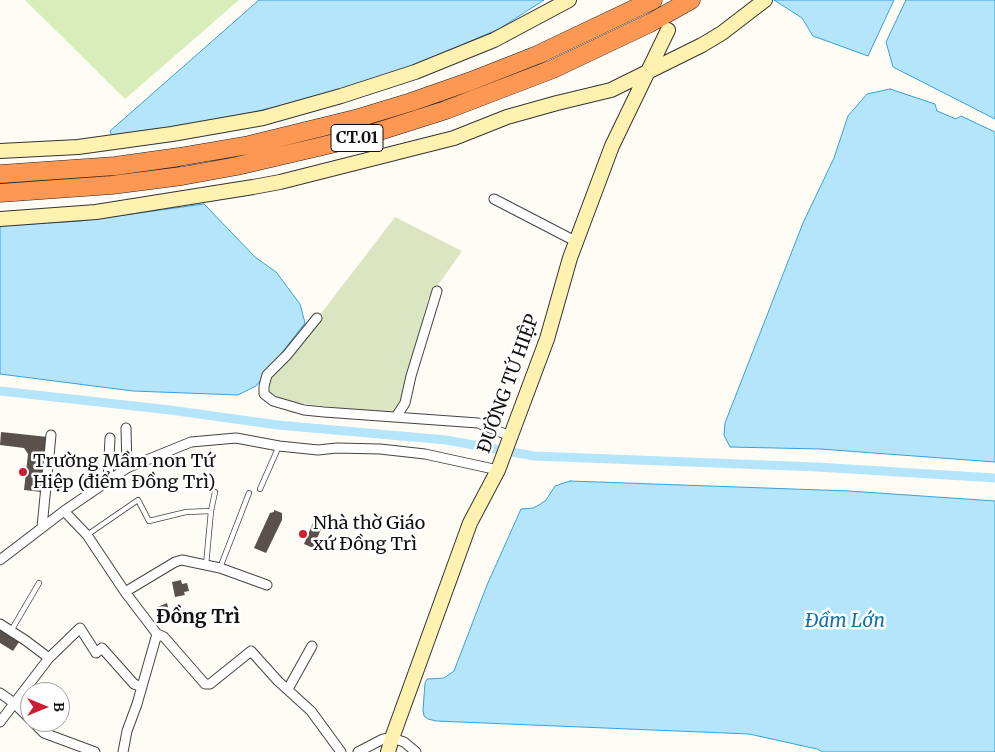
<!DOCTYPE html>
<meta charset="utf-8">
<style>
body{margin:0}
#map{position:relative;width:995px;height:752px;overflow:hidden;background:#fffcf5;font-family:Merriweather,serif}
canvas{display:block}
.north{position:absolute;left:20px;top:682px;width:50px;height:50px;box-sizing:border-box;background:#fff;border:1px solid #a0a0a0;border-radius:50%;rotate:90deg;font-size:14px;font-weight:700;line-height:20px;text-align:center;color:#111}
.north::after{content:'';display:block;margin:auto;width:18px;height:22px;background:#cc1d31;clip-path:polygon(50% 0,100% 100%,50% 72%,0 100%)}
</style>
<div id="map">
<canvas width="995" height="752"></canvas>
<div class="north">B</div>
</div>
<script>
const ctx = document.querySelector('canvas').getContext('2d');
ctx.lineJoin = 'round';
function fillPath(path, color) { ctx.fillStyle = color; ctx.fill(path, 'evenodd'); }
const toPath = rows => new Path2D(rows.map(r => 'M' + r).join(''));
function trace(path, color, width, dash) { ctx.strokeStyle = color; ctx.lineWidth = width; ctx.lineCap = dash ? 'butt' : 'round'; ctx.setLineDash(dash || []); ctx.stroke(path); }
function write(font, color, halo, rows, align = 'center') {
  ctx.font = font + ' Merriweather,serif'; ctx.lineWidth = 5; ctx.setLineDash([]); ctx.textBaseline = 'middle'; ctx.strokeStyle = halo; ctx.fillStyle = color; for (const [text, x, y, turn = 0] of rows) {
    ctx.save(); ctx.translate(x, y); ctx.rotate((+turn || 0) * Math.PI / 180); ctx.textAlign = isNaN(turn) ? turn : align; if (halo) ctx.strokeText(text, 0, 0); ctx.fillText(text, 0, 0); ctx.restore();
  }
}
const green = toPath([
 [25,0,239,0,125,99]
]);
const cemetery = toPath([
 [395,217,462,251,428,299,402,398,392,414,280,401,267,393,271,379]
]);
const water = toPath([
 [259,0,544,0,499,29,410,67,321,97,217,120,112,136,110,131,259,0],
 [774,0,894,0,868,56,813,36,802,18,774,0],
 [906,0,995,0,995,119,893,67,886,42,906,0],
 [890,89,935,104,937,111,956,119,961,116,995,132,995,462,820,449,730,447,724,435,725,423,803,223,834,158,848,116,867,94,890,89],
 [204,204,255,257,276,272,300,304,305,323,256,386,238,395,133,391,0,374,0,226,80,221,204,204],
 [570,481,849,491,995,501,995,752,823,752,817,749,749,734,436,721,428,719,424,716,423,710,425,683,427,679,444,678,454,671,487,585,521,509,533,508,539,505,546,500,555,486,570,481]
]);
const canal = toPath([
 [0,391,170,410,278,425,446,440,534,456,817,467,995,478]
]);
const building = toPath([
 [1,432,48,437,41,492,24,490,28,454,24,448,0,445],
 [274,510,282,513,282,520,266,553,254,548,270,513,274,512],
 [315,518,324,522,313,548,304,544],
 [181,580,182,584,187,583,189,591,184,592,185,595,175,597,172,582],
 [167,603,169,611,158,615,155,608],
 [0,629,19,642,13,651,0,643]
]);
const lane = toPath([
 [260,489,279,446],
 [87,535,138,500,149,521,186,512,211,511],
 [206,565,211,511,215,492],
 [220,568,249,493],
 [11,631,39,583]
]);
const street = toPath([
 [494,199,577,242],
 [317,318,287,355,267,375,264,386,264,394,273,401,304,410,324,412,478,423,510,436],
 [396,417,405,403,411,376,437,291],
 [126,428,127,468],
 [108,481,110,438],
 [64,511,87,535,125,592,157,634,164,637,205,684,210,684,251,651,278,681,311,711,341,752],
 [42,527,51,435],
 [0,560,64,511,127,468,191,442,236,438,279,446,318,450,337,448,380,449,425,454,498,470],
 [125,592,175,562,182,560,220,568,267,585],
 [0,624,25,640,49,658],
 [288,689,312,646],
 [0,693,14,703,30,719],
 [0,722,49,658,80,628,96,653,102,648,134,684,142,687],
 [33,722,44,733,95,752],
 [123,752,127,731,137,704,157,634],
 [358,752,383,739,392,738,404,742,416,752]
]);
const secondary = toPath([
 [0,151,78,147,172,134,263,118,341,96,415,72,494,40,569,0],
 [0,219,96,212,253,187,280,182,454,138,507,117,557,103,611,90,702,45,722,33,765,0],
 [388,752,392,738,470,523,498,470,547,339,570,258,612,146,668,30]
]);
const highway = toPath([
 [0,174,115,166,179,157,249,145,355,119,411,102,471,81,537,55,653,0],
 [0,193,112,185,182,176,237,166,361,137,446,110,553,69,650,23,691,0]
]);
const markers = [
 [23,472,5,"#cc1d31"],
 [303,534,5,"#cc1d31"]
];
const shields = [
 [357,138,52]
];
const shieldNames = [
 ["CT.01",357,138]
];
const streetNames = [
 ["ĐƯỜNG TỨ HIỆP",509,384,-70]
];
const poiNames = [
 ["Trường Mầm non Tứ",33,462],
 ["Hiệp (điểm Đồng Trì)",33,483],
 ["Nhà thờ Giáo",313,524],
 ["xứ Đồng Trì",313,545]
];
const neighbourhoodNames = [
 ["Đồng Trì",198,618]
];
const waterNames = [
 ["Đầm Lớn",845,622]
];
fillPath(green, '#d8edba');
fillPath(cemetery, '#dce5c2');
fillPath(water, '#b5e5fa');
trace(water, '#37a1d7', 1);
trace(canal, '#b5e5fa', 9);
fillPath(building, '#5b514c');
trace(lane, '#444', 6);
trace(street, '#444', 11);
trace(secondary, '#333', 16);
trace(highway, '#222', 19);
trace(lane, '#fff', 4.5);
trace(street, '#fff', 9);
trace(secondary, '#fff1b0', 14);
trace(highway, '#fd9754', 18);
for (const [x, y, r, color] of markers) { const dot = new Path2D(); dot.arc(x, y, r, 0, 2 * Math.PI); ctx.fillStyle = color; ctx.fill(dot); trace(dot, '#fff', 2); }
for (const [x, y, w] of shields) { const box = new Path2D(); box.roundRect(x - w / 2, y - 13.5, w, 27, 4); ctx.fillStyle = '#fff'; ctx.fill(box); trace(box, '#111', 1); }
write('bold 16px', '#111', null, shieldNames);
write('18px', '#111', '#fff', streetNames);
write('18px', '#111', '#fff', poiNames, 'left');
write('bold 19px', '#111', '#fff', neighbourhoodNames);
write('italic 19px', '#0f73ae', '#fff', waterNames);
</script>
